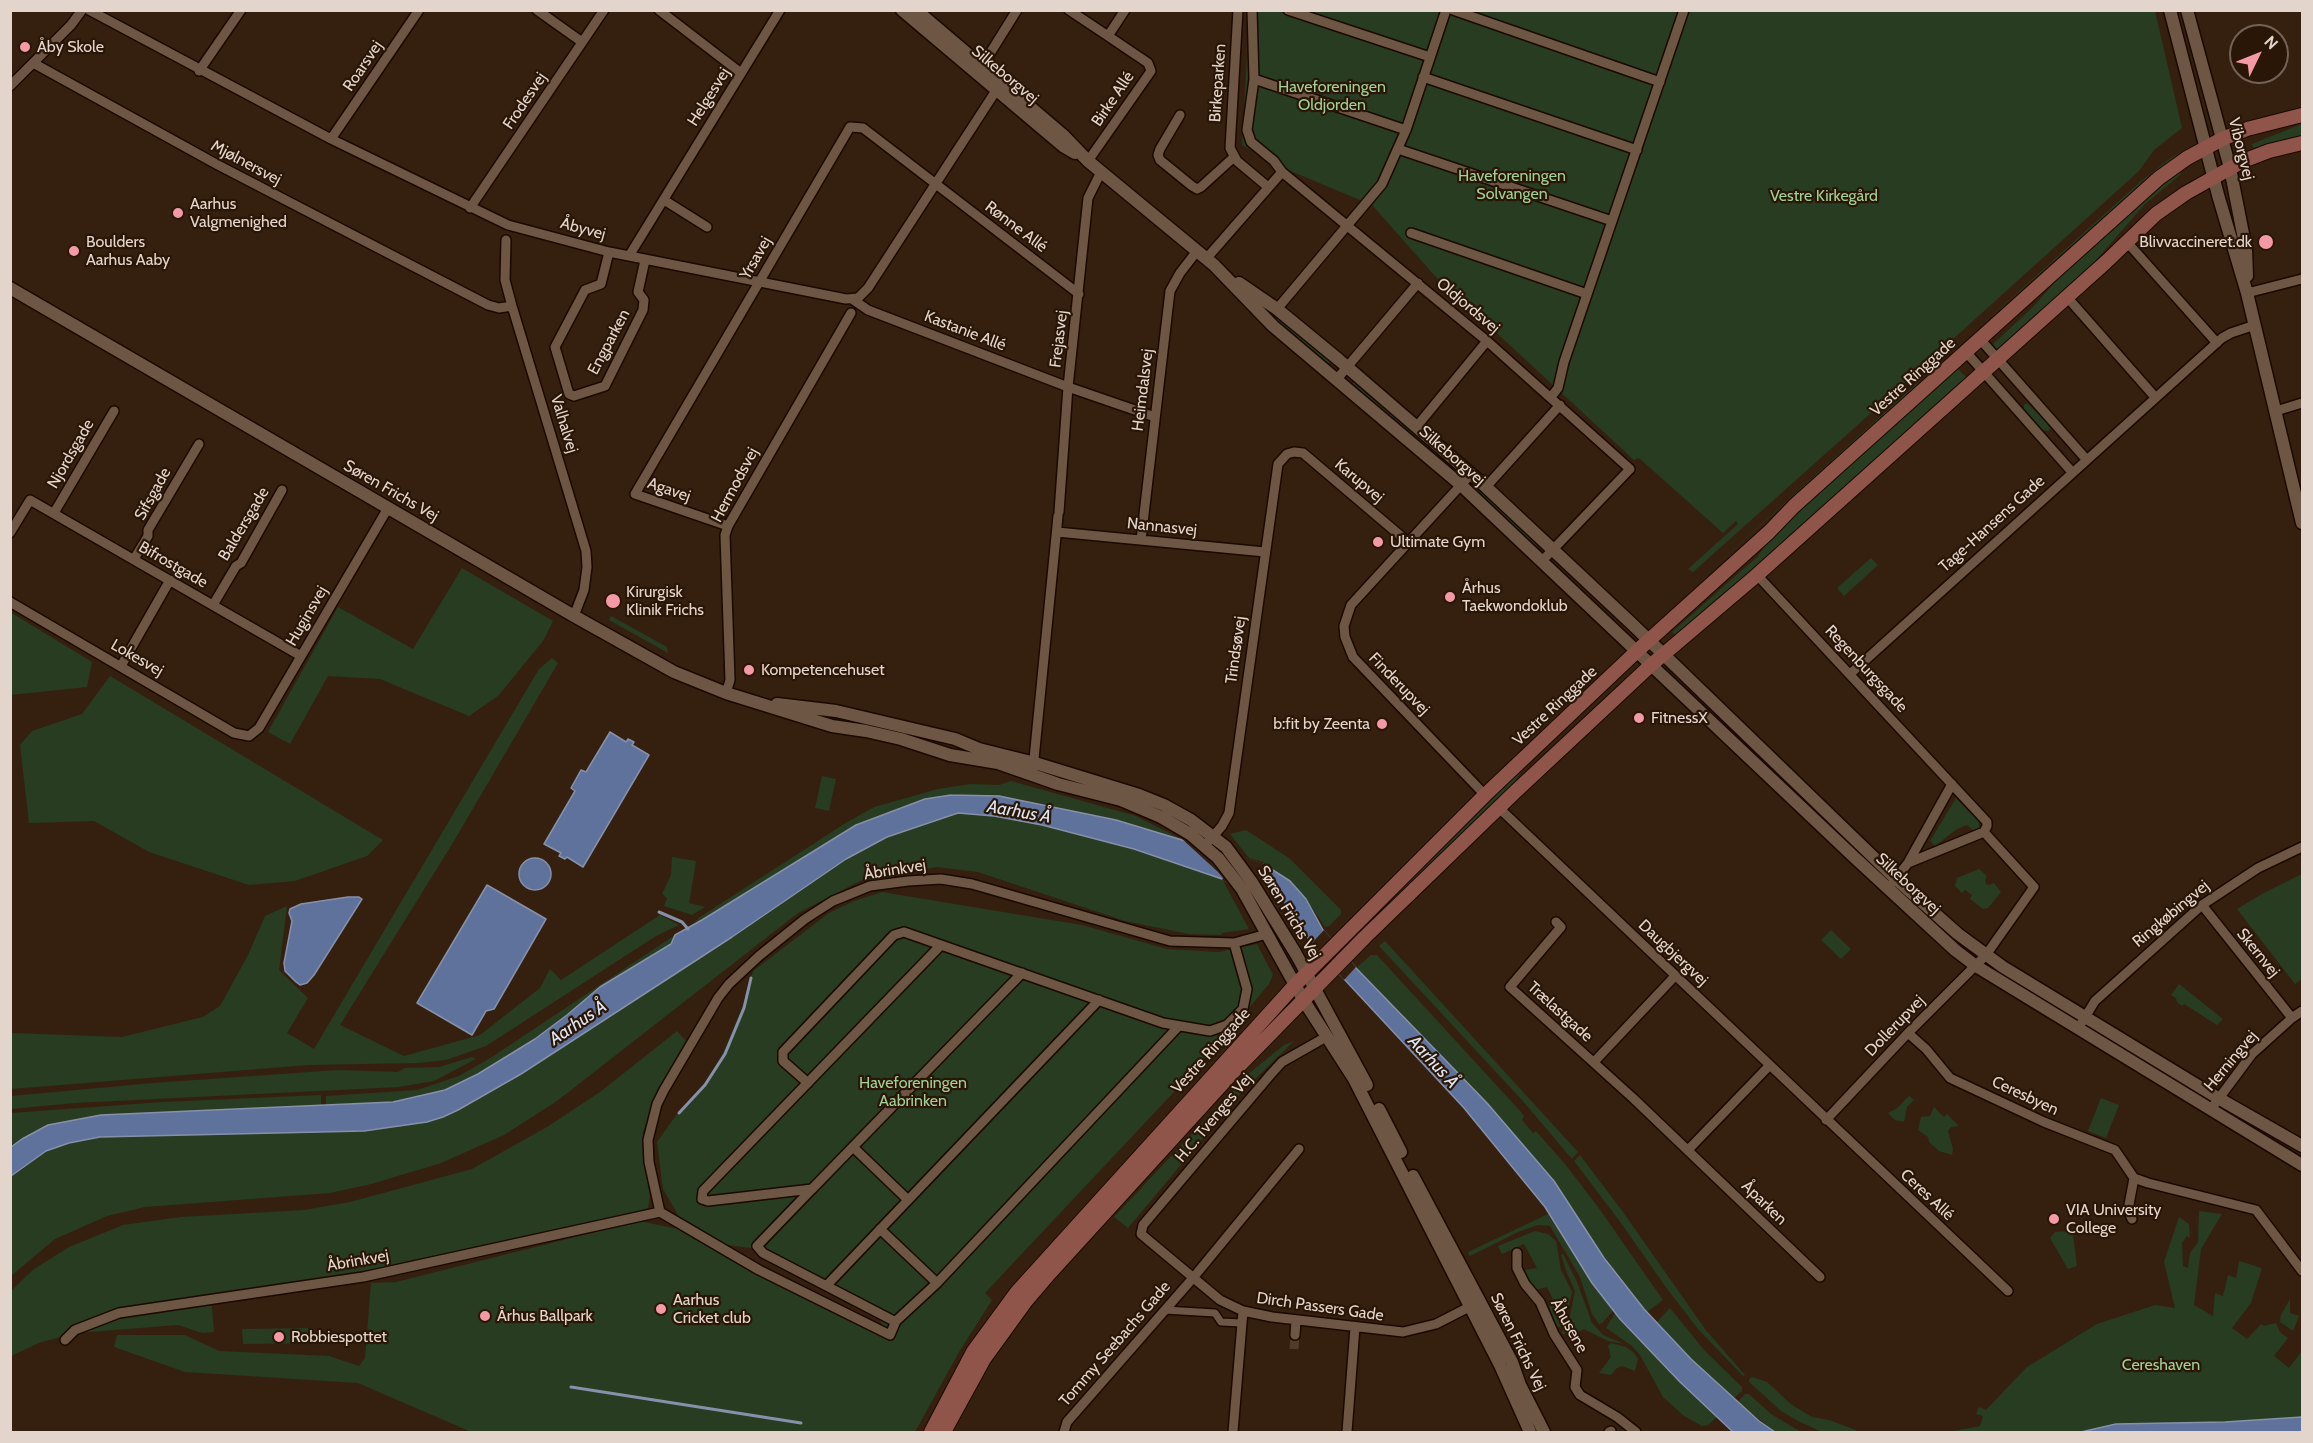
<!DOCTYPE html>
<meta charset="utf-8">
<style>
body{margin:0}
#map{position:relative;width:2313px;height:1443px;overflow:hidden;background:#352010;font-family:Cabin,sans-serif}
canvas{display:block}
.frame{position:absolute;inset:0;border:12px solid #e4d5cc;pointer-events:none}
.north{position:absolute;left:2229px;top:24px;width:60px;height:60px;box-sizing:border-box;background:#2a1607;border:2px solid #746256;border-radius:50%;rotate:47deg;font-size:16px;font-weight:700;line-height:24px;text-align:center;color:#e4d5cc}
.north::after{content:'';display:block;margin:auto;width:21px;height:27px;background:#f49aa7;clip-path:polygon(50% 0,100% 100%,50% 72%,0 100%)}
</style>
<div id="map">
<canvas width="2313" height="1443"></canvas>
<div class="frame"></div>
<div class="north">N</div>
</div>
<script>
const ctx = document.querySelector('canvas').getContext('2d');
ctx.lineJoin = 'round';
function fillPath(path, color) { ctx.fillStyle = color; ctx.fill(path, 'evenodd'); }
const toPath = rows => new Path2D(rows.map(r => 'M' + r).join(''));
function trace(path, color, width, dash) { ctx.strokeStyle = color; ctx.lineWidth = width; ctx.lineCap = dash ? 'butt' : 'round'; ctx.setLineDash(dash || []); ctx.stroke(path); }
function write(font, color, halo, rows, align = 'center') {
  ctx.font = font + ' Cabin,sans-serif'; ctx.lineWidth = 4.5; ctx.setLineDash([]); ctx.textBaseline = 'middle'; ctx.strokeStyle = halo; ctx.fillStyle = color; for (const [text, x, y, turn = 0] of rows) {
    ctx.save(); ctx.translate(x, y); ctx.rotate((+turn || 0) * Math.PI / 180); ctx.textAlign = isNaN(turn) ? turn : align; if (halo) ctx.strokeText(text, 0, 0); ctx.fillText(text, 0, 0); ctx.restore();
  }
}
const green = toPath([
 [1246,10,2155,11,2182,128,2154,150,2139,171,1942,349,1940,348,1934,353,1935,355,1917,372,1693,572,1688,569,1738,524,1736,521,1723,533,1639,458,1634,460,1435,276,1372,205,1281,167,1242,145,1248,37],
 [2302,124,2302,136,2253,148,2252,144],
 [2183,151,2140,185,1976,330,2139,183,2168,160],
 [2179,172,2181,174,2145,204,2089,268,1995,351,1992,347,1993,344,2032,308,2056,281,2147,198],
 [1260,302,1331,361,1328,364,1278,323],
 [1932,366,1914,388,1693,586,1913,387],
 [1958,369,1966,377,1715,604,1675,635,1672,632,1757,557,1775,533],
 [1355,381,1455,466,1453,469,1352,384],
 [2027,403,2048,423,2050,428,2049,431,2042,430,2024,409,2024,405],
 [1477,486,1537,543,1535,546,1474,489],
 [1871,558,1878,565,1844,596,1837,588],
 [462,568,553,621,543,641,498,696,469,716,380,679,328,676,290,744,268,732,338,607,413,649],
 [10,612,92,662,87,687,11,695],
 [611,616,667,647,668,653,609,620],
 [552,658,558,663,454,841,340,1025,404,1056,480,1035,540,988,550,969,561,980,660,915,679,925,656,936,486,1046,446,1060,418,1063,308,1065,11,1089,11,1033,122,1037,203,1017,220,1006,248,955,265,916,287,906,279,970,308,998,287,1033,314,1049,539,669],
 [110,676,383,840,367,856,295,881,249,885,149,852,94,821,29,823,20,745,32,731,82,714],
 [1678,681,1734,736,1756,752,1879,869,1877,871,1676,682],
 [1526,765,1506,794,1337,957,1334,957,1422,863],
 [822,776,836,779,829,811,815,808],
 [1011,781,1136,816,1181,839,1116,820,1024,800,975,795,925,799,856,825,703,920,694,923,700,917,844,824,874,807,938,789,971,784,999,785],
 [1956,798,1979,822,1979,828,1974,831,1967,825,1957,829,1935,846,1930,841],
 [958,813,994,816,1042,825,1134,849,1222,879,1249,929,1222,933,1221,935,1189,934,1125,921,978,872,937,867,862,880,798,913,557,1101,504,1135,441,1163,371,1184,330,1193,145,1207,107,1216,55,1239,11,1276,11,1176,46,1151,69,1143,100,1137,364,1131,427,1122,443,1117,521,1074,732,937,846,859,887,837],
 [1246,830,1289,858,1341,910,1341,914,1329,926,1325,927,1306,899,1290,881,1263,862,1249,858,1230,834],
 [672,857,696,861,689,903,705,907,692,915,664,906,667,898,662,894,671,875],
 [1979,869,1987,876,1985,880,1986,884,1989,885,1994,883,2001,892,1988,908,1983,909,1970,899,1972,895,1965,890,1962,893,1955,886,1957,878],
 [2302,874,2302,979,2295,984,2237,909,2262,894],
 [882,892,1082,925,1167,949,1219,952,1257,944,1273,975,1269,984,1219,1044,985,1293,992,1300,959,1352,915,1432,512,1432,469,1431,358,1383,185,1372,114,1347,117,1335,185,1335,219,1351,329,1356,359,1366,365,1358,371,1283,396,1282,639,1221,678,1229,893,1342,877,1316,751,1248,719,1244,681,1220,663,1189,657,1142,677,1114,705,1083,723,1053,742,1008,753,971,829,913,854,901],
 [1831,930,1851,949,1841,959,1821,940],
 [675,935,671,944,600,987,567,1015,535,1039,478,1074,445,1090,393,1102,326,1105,326,1096,417,1090,459,1076,492,1057],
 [1385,941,1578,1152,1572,1159,1521,1099,1379,946],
 [1371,955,1377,955,1521,1112,1524,1116,1522,1120,1533,1133,1536,1131,1565,1164,1598,1207,1663,1300,1647,1312,1644,1309,1604,1258,1356,968],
 [2179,984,2223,1019,2217,1025,2184,1004,2182,1006,2177,1002,2176,998,2171,995],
 [677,1031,687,1042,653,1102,643,1132,643,1150,650,1197,648,1208,640,1211,366,1272,211,1297,214,1332,202,1333,178,1325,77,1333,41,1342,11,1356,11,1291,34,1269,69,1247,123,1225,181,1217,304,1210,350,1202,472,1169,547,1127,600,1092],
 [1294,1041,1241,1093,1128,1228,1114,1217,1247,1075,1284,1045],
 [472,1057,476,1059,434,1081,399,1087,75,1103,11,1109,11,1096,153,1083,338,1070,398,1072,405,1068,439,1067],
 [321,1095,321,1105,22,1139,11,1147,11,1113,163,1102],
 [1909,1096,1914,1100,1907,1107,1904,1122,1895,1120,1888,1113,1896,1109],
 [2101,1098,2119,1105,2106,1138,2088,1131],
 [1934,1107,1944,1117,1947,1114,1959,1126,1951,1127,1948,1131,1953,1149,1952,1155,1939,1151,1929,1142,1928,1137,1918,1130,1921,1117,1930,1116],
 [1580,1155,1623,1212,1705,1329,1745,1375,1743,1376,1698,1329,1665,1286,1621,1223,1574,1161],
 [2199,1211,2222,1214,2201,1249,2194,1305,2213,1316,2215,1293,2223,1296,2228,1275,2236,1278,2239,1261,2262,1268,2251,1303,2232,1328,2247,1339,2261,1324,2264,1326,2276,1323,2280,1332,2288,1338,2274,1356,2289,1368,2302,1351,2302,1417,2225,1422,2116,1424,2081,1432,1949,1432,1980,1426,1983,1416,1976,1414,1979,1407,1986,1410,2027,1367,2097,1324,2155,1305,2175,1308,2164,1262,2179,1217,2189,1224,2190,1238,2187,1236,2182,1243,2183,1266,2188,1268,2190,1253,2198,1242],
 [1548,1214,1592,1283,1613,1311,1602,1323,1599,1324,1592,1314,1580,1277,1550,1226,1538,1225,1518,1232,1470,1256,1468,1252],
 [1535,1231,1548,1234,1556,1241,1561,1270,1572,1292,1565,1322,1560,1327,1555,1326,1548,1302,1553,1299,1547,1287,1536,1290,1526,1280,1525,1270,1537,1268,1524,1244,1502,1254,1498,1246],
 [2069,1231,2073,1234,2077,1266,2068,1269,2050,1238,2055,1232],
 [1563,1254,1577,1282,1592,1323,1603,1335,1624,1344,1608,1341,1584,1329,1572,1335,1570,1331,1564,1334,1561,1333,1569,1321,1575,1291,1567,1273,1561,1255],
 [2290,1299,2290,1313,2299,1316,2293,1331,2280,1322,2281,1315],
 [1670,1308,1705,1351,1742,1387,1742,1391,1734,1398,1691,1359,1657,1322],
 [1615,1313,1680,1382,1717,1417,1708,1425,1702,1426,1684,1416,1663,1397,1640,1355,1632,1346,1606,1328],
 [314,1328,315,1343,243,1344,242,1329],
 [1611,1343,1626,1347,1634,1353,1638,1359,1635,1371,1622,1366,1617,1368,1611,1375,1599,1373,1611,1357,1608,1346],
 [1752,1377,1767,1382,1792,1405,1812,1417,1829,1420,1856,1430,1857,1432,1822,1432,1798,1421,1781,1411,1749,1382,1749,1379],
 [1745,1394,1749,1394,1771,1414,1801,1432,1775,1432,1738,1402]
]);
const water = toPath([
 [610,732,626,742,628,739,634,742,632,745,649,755,583,867,567,857,565,859,559,856,561,853,544,844,575,791,571,788,581,770,586,772,610,732],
 [951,795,999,796,1116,820,1265,865,1290,881,1306,899,1323,930,1356,968,1487,1103,1554,1181,1604,1258,1644,1309,1691,1359,1759,1421,1775,1432,1733,1432,1680,1382,1620,1319,1592,1283,1545,1207,1464,1108,1345,980,1311,942,1288,910,1222,879,1134,849,1042,825,994,816,958,813,887,837,846,859,732,937,521,1074,458,1110,443,1117,427,1122,364,1131,100,1137,69,1143,46,1151,11,1176,11,1147,22,1139,48,1125,101,1115,393,1102,445,1090,478,1074,535,1039,567,1015,600,987,671,944,675,935,702,920,856,825,925,799,951,795],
 '519 874a16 16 0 1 1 32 0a16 16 0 1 1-32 0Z',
 [487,885,546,919,494,1009,486,1011,472,1035,417,1003,487,885],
 [348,897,359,897,362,899,314,975,307,983,300,985,296,982,285,971,284,963,292,921,289,913,290,909,301,904,348,897],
 [2302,1417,2302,1432,2081,1432,2116,1424,2225,1422,2302,1417]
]);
const pier = toPath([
 [1181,838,1265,864,1288,911,1222,880,1223,878,1218,872],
 [1324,930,1356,967,1344,980,1312,943]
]);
const stream = toPath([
 [659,912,682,922,688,929],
 [679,1113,705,1085,725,1054,744,1008,751,978],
 [571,1387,801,1423]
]);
const minorTunnel = toPath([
 [1294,1349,1295,1335]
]);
const pedestrian = toPath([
 [1165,1310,1215,1313,1221,1322,1242,1323]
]);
const minor = toPath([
 [89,10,331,139,508,225,609,252,846,299,858,298,868,288,999,86],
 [537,10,582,42],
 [659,10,741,73],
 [1069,10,1108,36,1125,10],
 [1238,10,1230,148,1237,161,1268,187],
 [1252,10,1254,79,1247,130,1251,142,1274,161,1282,172,1487,341,1630,469,1542,561],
 [1288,10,1430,57],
 [1453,10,1660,82],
 [35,64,218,165,488,305,499,308,512,306],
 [978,68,989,55,1017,10],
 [199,71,241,10],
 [1423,77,1637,150],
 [1254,79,1406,130],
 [10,86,71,25,82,10],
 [1180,115,1160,149,1158,155,1160,160,1192,186,1197,189,1201,187,1234,157],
 [331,139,419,10],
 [1398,149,1612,221],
 [1088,161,1151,71,1148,63,1108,36],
 [664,200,707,227],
 [470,208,604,10],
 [1411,233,1587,294],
 [506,240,505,280,512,306,586,551,587,567,584,590,574,616],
 [2126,241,2217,343],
 [609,252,601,284,585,290,555,347,569,394,574,396,605,386,643,310,644,300,638,292,645,260],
 [629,256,780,10],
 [1206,259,1282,172],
 [2247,293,2302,279],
 [2067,297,2155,397],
 [852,299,868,310,1068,387,1155,417],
 [1277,309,1382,184,1406,130,1446,10],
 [1980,339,2086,459],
 [1966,352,2072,472],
 [1337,379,1418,283],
 [1551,397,1558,388,1564,362,1684,10],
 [2276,411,2302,403],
 [1417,426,1487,341],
 [1471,474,1351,605,1344,626,1345,637,1353,657,1485,795],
 [1486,487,1560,405],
 [1059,512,1068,387,1088,198,1101,172],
 [54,513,114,411],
 [728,526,635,494,850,127,863,128,1079,294],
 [1057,532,1265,552],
 [10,533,30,500,301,656],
 [1141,540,1170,291,1180,273,1197,251],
 [134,559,148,536,148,530,199,444],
 [1757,575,1987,822,1987,826,1984,832,1908,863],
 [10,602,234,733,249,736,259,728,388,508],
 [213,605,236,566,241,563,282,490],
 [121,666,170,580],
 [1850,674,2222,338,2231,333,2255,325],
 [726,693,730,680,725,535,728,526,851,313],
 [1033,769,1058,516],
 [1499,808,2008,1291],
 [1209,841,1222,826,1229,813,1278,464,1287,454,1294,452,1303,453,1409,543],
 [1893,882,1908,863,1952,784],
 [2202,905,2292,1018],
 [1556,922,1561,927,1510,987,1634,1099,1820,1277],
 [941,945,703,1191,702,1199,708,1201,812,1189,1022,973],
 [2079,1027,2095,1001,2202,905,2258,868,2302,847],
 [1908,1033,1926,1049,1950,1078,2044,1122,2115,1150,2134,1178,2148,1183,2256,1210,2302,1271],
 [1326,1037,1282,1062,1271,1074,1143,1225,1141,1234,1220,1300,1243,1311,1272,1317,1403,1332,1436,1324,1475,1304],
 [1594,1062,1675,976],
 [808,1083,783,1061,783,1052,894,935,904,932,1163,1023,1210,1031,1227,1025,1243,1009,1247,989,1234,943],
 [2211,1109,2252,1054,2292,1018,2302,1011],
 [1826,1120,1908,1033,1986,955,2034,887,1984,832],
 [853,1147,907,1199],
 [1688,1150,1769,1066],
 [812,1189,757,1246,763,1253,892,1320,896,1321,937,1283,1178,1027],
 [660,1212,649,1162,648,1140,657,1104,664,1090,718,998,729,984,759,956,805,919,833,901,870,886,908,881,941,879,972,884,1170,941,1234,943,1267,934],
 [2132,1219,2128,1210,2134,1178],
 [880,1229,937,1283],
 [1517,1253,1517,1268,1525,1284,1540,1302,1554,1334,1577,1370,1575,1387,1580,1395,1617,1417,1636,1432],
 [827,1285,1099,1000],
 [1295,1335,1296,1320],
 [65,1340,75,1330,119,1313,363,1277,660,1212,759,1270,890,1335,896,1321],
 [1064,1432,1067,1422,1193,1278,1299,1149],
 [1233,1432,1243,1311],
 [1347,1432,1355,1327],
 [1609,1432,1611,1431]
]);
const tertiary = toPath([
 [902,10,1063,146,1075,153],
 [916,10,1063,135,1088,161,1214,265,1273,326,1461,485,1854,857,1955,950,1976,966,2302,1165],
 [2170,10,2218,195,2247,293,2302,523],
 [2187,10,2230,168,2246,249,2247,276],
 [1239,283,1277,309,1339,360,1486,487,1631,623,1896,879,1958,934,2003,967,2218,1098,2302,1146],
 [10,288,574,616,674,672,726,693,832,726,866,731,901,739,950,755,998,763,1058,784,1121,800,1161,817,1190,834,1218,858,1242,889,1304,1001,1354,1079,1500,1365,1530,1432],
 [777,704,836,711,955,739,979,749,1035,763,1139,795,1164,805,1191,820,1226,847,1251,881,1296,954,1367,1085],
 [1379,1109,1401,1152],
 [1413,1176,1512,1362,1520,1385,1544,1432]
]);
const secondary = toPath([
 [931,1432,973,1352,1017,1292,1295,985,1485,795,1637,651,1769,532,1794,506,2159,178,2187,158,2222,139,2247,129,2302,115],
 [944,1432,984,1359,1026,1301,1049,1274,1233,1072,1365,937,1515,792,1651,665,1757,575,2106,262,2156,214,2186,193,2243,161,2269,151,2302,143]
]);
const markers = [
 [25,47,6,"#f49aa7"],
 [178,213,6,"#f49aa7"],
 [2266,242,8,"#f49aa7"],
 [74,251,6,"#f49aa7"],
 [1378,542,6,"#f49aa7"],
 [1450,597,6,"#f49aa7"],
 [613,601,8,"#f49aa7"],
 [749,670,6,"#f49aa7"],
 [1639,718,6,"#f49aa7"],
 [1382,724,6,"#f49aa7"],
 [2054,1219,6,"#f49aa7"],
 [661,1309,6,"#f49aa7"],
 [485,1316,6,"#f49aa7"],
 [279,1337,6,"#f49aa7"]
];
const poiNames = [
 ["Åby Skole",37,47],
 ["Aarhus",190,204],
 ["Valgmenighed",190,222],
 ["Boulders",86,242],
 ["Aarhus Aaby",86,260],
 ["Blivvaccineret.dk",2252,242,"right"],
 ["Ultimate Gym",1390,542],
 ["Århus",1462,588],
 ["Taekwondoklub",1462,606],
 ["Kirurgisk",626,592],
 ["Klinik Frichs",626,610],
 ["Kompetencehuset",761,670],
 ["FitnessX",1651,718],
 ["b:fit by Zeenta",1370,724,"right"],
 ["VIA University",2066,1210],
 ["College",2066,1228],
 ["Aarhus",673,1300],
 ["Cricket club",673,1318],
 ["Århus Ballpark",497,1316],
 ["Robbiespottet",291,1337]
];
const streetNames = [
 ["Roarsvej",363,66,-56],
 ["Silkeborgvej",1005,75,40],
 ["Birkeparken",1218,83,-86],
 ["Helgesvej",709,97,-58],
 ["Birke Allé",1113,99,-56],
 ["Frodesvej",525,101,-56],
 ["Viborgvej",2241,149,76],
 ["Mjølnersvej",246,163,28],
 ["Rønne Allé",1016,227,37],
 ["Åbyvej",583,229,15],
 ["Yrsavej",756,258,-60],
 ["Oldjordsvej",1468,306,40],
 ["Kastanie Allé",965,331,21],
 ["Frejasvej",1059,339,-83],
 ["Engparken",609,342,-62],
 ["Vestre Ringgade",1913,377,-42],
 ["Heimdalsvej",1143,390,-83],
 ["Valhalvej",564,424,73],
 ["Njordsgade",71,454,-60],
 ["Silkeborgvej",1452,456,41],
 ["Karupvej",1359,481,40],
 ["Hermodsvej",735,485,-62],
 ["Agavej",669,490,19],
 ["Søren Frichs Vej",391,491,30],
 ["Sifsgade",153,494,-61],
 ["Baldersgade",244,524,-59],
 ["Tage-Hansens Gade",1992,524,-42],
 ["Nannasvej",1162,527,6],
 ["Bifrostgade",173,565,30],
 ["Huginsvej",307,616,-60],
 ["Trindsøvej",1236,650,-82],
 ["Lokesvej",137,658,30],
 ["Regenburgsgade",1866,669,47],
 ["Finderupvej",1399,684,46],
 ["Vestre Ringgade",1555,706,-43],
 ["Åbrinkvej",895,870,-9],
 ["Silkeborgvej",1908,884,43],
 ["Søren Frichs Vej",1289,913,59],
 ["Ringkøbingvej",2171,914,-40],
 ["Daugbjergvej",1673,953,43],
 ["Skernvej",2258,953,51],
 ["Trælastgade",1560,1012,42],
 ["Dollerupvej",1895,1026,-46],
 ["Vestre Ringgade",1211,1051,-48],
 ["Herningvej",2231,1061,-50],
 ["Ceresbyen",2025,1096,25],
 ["H.C. Tvenges Vej",1214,1118,-50],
 ["Ceres Allé",1927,1195,43],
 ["Åparken",1764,1203,44],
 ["Åbrinkvej",358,1261,-10],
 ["Dirch Passers Gade",1320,1307,8],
 ["Åhusene",1569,1326,61],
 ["Søren Frichs Vej",1518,1342,64],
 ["Tommy Seebachs Gade",1115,1344,-49]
];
const parkNames = [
 ["Haveforeningen",1332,87],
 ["Oldjorden",1332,105],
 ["Haveforeningen",1512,176],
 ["Solvangen",1512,194],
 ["Vestre Kirkegård",1824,196],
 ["Haveforeningen",913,1083],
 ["Aabrinken",913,1101],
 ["Cereshaven",2161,1365]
];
const waterNames = [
 ["Aarhus Å",1019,812,10],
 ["Aarhus Å",578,1023,-34],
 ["Aarhus Å",1433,1062,47]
];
fillPath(green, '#273c21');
fillPath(water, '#5f729b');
trace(water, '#8790aa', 1.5);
fillPath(pier, '#352010');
trace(stream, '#8790aa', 3);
trace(minorTunnel, '#4f3b2c', 9, [9, 4.5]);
trace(pedestrian, '#1b0900', 10);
trace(minor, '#1b0900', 12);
trace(tertiary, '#1b0900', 15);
trace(secondary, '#1b0900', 16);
trace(pedestrian, '#6e5645', 7);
trace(minor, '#6e5645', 9);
trace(tertiary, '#6e5645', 12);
trace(secondary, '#8f554b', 14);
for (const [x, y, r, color] of markers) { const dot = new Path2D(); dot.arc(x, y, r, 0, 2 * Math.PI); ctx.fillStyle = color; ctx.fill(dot); trace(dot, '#2a1607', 2); }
write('16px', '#e4d5cc', '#2a1607', poiNames, 'left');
write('16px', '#e4d5cc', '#2a1607', streetNames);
write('16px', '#a0d194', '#2a1607', parkNames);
write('italic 18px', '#dee5f2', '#2a1607', waterNames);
</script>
